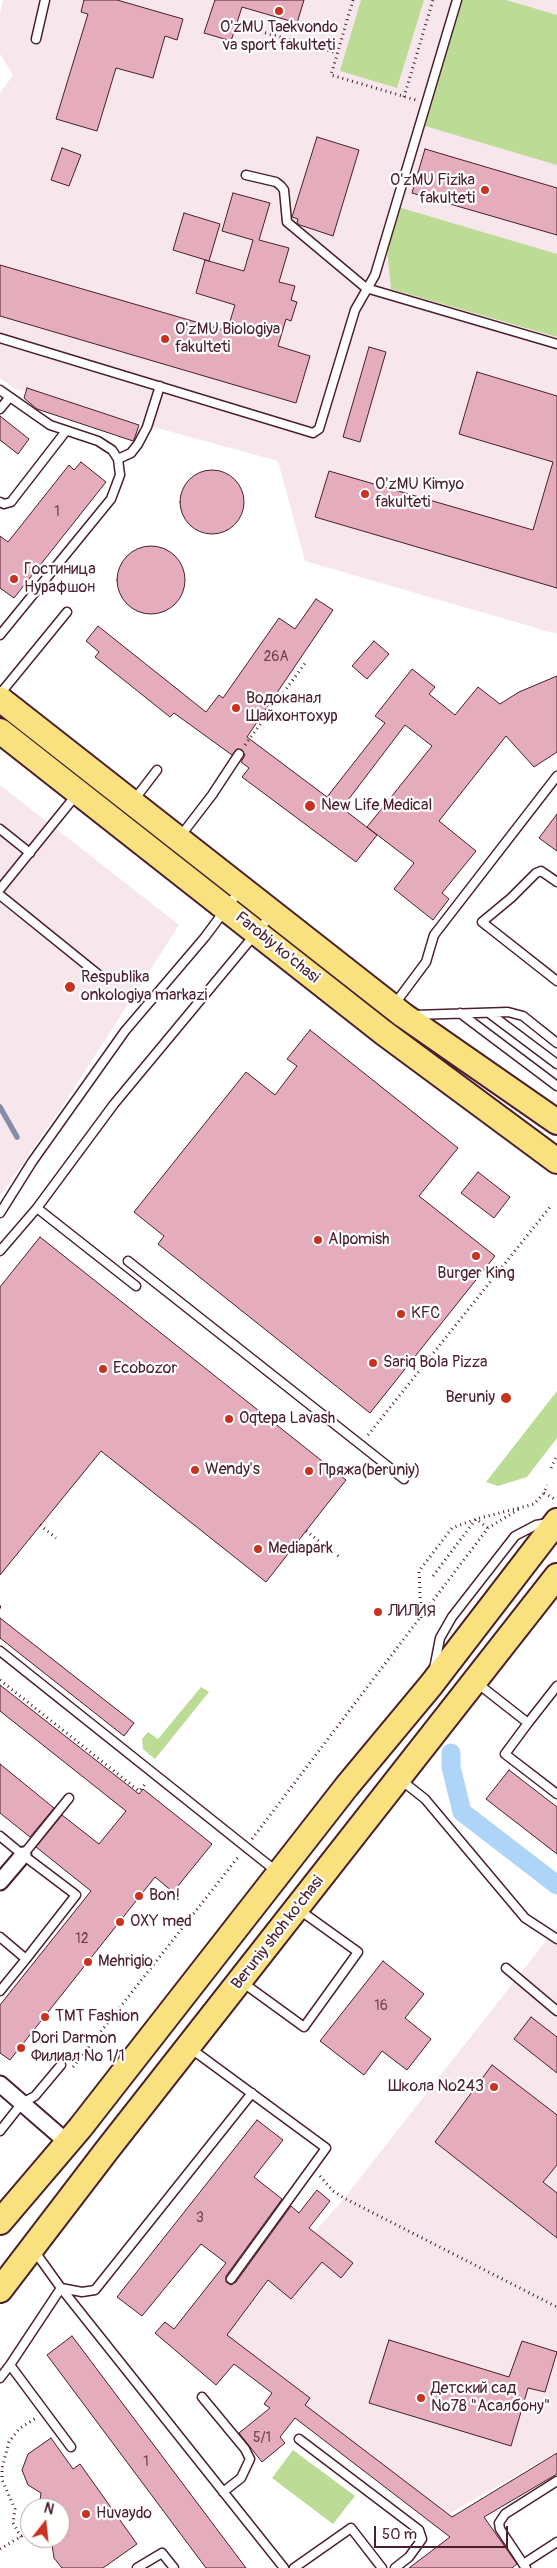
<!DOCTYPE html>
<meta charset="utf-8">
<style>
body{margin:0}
#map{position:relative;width:557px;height:2568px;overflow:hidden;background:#fff;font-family:Pangolin,sans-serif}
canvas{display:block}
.north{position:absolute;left:20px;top:2498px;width:50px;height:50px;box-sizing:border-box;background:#fff;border:1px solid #b7a5aa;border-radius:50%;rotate:16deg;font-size:14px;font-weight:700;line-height:20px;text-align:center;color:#4a1f2b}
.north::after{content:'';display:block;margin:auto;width:18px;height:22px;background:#c8321e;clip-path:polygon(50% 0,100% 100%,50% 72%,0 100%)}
.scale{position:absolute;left:374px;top:2526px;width:134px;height:22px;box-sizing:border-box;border:2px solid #4a1f2b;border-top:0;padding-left:6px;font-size:15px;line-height:18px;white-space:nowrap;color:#4a1f2b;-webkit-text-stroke:4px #fff;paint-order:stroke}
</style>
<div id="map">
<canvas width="557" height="2568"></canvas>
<div class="north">N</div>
<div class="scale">50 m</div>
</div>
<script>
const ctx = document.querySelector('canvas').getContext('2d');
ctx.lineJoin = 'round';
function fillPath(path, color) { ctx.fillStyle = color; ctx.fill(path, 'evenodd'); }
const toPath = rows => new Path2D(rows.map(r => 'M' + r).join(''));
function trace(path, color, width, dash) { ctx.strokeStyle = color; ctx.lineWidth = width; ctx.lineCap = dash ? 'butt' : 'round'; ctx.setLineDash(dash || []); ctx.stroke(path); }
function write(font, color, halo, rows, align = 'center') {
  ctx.font = font + ' Pangolin,sans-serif'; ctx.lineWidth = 4.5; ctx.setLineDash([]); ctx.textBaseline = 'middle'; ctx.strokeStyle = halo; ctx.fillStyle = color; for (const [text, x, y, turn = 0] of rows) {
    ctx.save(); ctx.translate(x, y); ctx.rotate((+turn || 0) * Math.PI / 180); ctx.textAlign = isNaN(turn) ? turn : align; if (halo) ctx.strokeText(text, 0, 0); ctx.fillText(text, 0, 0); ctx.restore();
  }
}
const built = toPath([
 [3,0,557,0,557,634,305,561,278,461,15,389,0,378,0,93,13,75,0,54,0,13],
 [0,785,179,925,65,1102,0,1196],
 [553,1932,557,1934,557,2452,438,2520,216,2343,342,2201]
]);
const green = toPath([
 [361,0,424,0,397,88,340,71],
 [462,0,506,0,557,15,557,165,425,126],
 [398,207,557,254,557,337,391,289,387,248],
 [557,1391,557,1438,527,1477,498,1486,486,1482],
 [201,1687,209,1692,155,1759,143,1749,142,1739,148,1732,158,1739],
 [293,2450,355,2496,333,2524,272,2478]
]);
const stream = toPath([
 [0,1107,17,1137]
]);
const canal = toPath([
 [451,1753,451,1767,462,1812,557,1885]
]);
const building = toPath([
 [84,0,117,0,183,19,177,40,165,36,153,78,116,68,97,131,56,119,88,14,81,12,84,0],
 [215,0,304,0,297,23,242,7,231,41,204,33,215,0],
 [317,137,359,150,333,236,300,225,297,223,298,219,292,217,317,137],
 [62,148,81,155,69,186,51,180,62,148],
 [425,149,557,188,557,235,412,193,425,149],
 [233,193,270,203,259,240,289,248,279,282,295,286,291,300,297,302,291,321,286,319,278,346,310,356,296,403,0,316,0,265,227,331,235,305,196,293,205,260,244,271,253,240,222,231,233,193],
 [184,213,220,224,209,261,173,250,184,213],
 [369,347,386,352,360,442,343,437,369,347],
 [477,372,557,396,557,588,315,517,329,471,533,530,553,462,459,434,477,372],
 [27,388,139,425,135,437,133,441,37,409,24,398,27,388],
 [0,416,29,439,18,454,0,440,0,416],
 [81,462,106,482,14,598,0,588,0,536,8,542,69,465,74,470,81,462],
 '180 502a32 32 0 1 1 64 0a32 32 0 1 1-64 0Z',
 '117 580a34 34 0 1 1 68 0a34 34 0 1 1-68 0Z',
 [316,599,333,610,247,737,327,797,385,723,375,716,412,669,435,687,429,694,455,715,478,687,500,704,519,692,557,676,557,752,534,767,506,736,439,821,476,851,442,893,449,899,433,920,394,889,414,863,367,827,432,746,405,725,342,808,377,835,356,862,242,777,249,768,241,762,245,755,242,750,237,749,232,755,174,713,170,717,95,657,99,652,86,641,98,626,206,712,219,695,223,698,279,618,295,629,316,599],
 [374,641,389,654,367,679,352,666,374,641],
 [557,814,557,851,539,838,557,814],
 [310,1030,458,1148,419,1196,495,1256,370,1413,158,1244,164,1236,134,1212,246,1072,275,1095,297,1066,287,1059,310,1030],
 [478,1172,510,1197,494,1218,461,1193,478,1172],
 [40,1237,346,1480,266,1582,101,1451,0,1575,0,1287,40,1237],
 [0,1618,134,1723,124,1736,0,1638,0,1618],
 [0,1685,139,1794,143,1789,212,1844,173,1892,155,1877,10,2060,0,2053,0,2005,91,1891,36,1847,62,1815,99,1844,126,1811,0,1711,0,1685],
 [0,1764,54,1808,30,1837,0,1813,0,1764],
 [509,1770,557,1807,557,1854,486,1799,509,1770],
 [383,1961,424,1994,405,2018,431,2039,407,2070,382,2051,364,2075,320,2041,383,1961],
 [531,2017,557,2037,557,2073,514,2039,531,2017],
 [492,2065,557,2115,557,2165,543,2182,557,2193,557,2238,435,2142,492,2065],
 [257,2120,283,2140,254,2177,282,2199,226,2276,226,2282,231,2285,236,2282,291,2206,299,2213,317,2190,330,2201,309,2228,353,2263,341,2278,322,2262,291,2299,268,2280,227,2335,310,2398,305,2405,452,2517,557,2453,557,2474,484,2517,517,2564,512,2568,409,2568,450,2537,295,2418,280,2437,285,2443,262,2462,239,2433,270,2408,264,2404,272,2393,234,2364,216,2385,155,2333,165,2322,174,2329,226,2263,201,2244,142,2316,117,2297,257,2120],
 [72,2336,246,2568,206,2568,47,2355,72,2336],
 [389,2340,509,2377,522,2341,557,2352,545,2392,528,2388,511,2446,369,2403,389,2340],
 [51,2438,73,2469,80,2464,137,2544,103,2568,62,2568,54,2558,51,2538,60,2538,60,2508,39,2508,41,2493,28,2485,22,2470,28,2454,51,2438]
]);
const path = toPath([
 [353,0,331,75,416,100],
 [241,26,337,53],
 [404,97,433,0],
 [245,745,306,662],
 [368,1435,550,1207],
 [551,1468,557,1455],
 [544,1493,556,1500],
 [40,1525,56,1538],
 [306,1531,341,1558],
 [433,1576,476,1519,488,1528],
 [0,1607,1,1607],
 [421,1618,419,1571,452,1528,476,1519,534,1504,544,1493,547,1485],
 [0,1680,139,1791,147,1782],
 [252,1839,488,1528,521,1508],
 [73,2067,239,1856],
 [320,2176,333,2191,344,2198,557,2307],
 [21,2537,13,2523,15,2509,2,2480,2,2468,9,2442,19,2429,36,2418],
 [0,2549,30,2531]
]);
const lane = toPath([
 [36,39,45,0],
 [246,175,276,182,281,186,284,190,287,222,366,288,557,344],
 [0,338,313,433,319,429,355,310,375,275,457,0],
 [0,390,50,425,98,441,112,450,118,459,120,475,111,499,0,635],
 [0,409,9,398],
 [118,459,131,453,138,444,147,427,160,386],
 [0,502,4,504,11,502,66,431],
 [0,694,67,612],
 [134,800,157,770],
 [0,829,30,853],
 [179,838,212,795,239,754],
 [557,882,541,871,536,873,511,898,482,922,557,981],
 [0,889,77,794],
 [0,895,99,975],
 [394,1005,426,962,434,935,557,776],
 [460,1013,557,1086],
 [489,1013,557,1064],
 [414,1015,508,1012,523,1016,557,1043],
 [37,1208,136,1286],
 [0,1213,32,1162,125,1031,205,937,240,890],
 [0,1251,37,1208,114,1104,271,915],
 [128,1261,404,1479],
 [0,1651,276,1871],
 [434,1669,440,1638,452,1617,515,1536,536,1525,548,1523],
 [477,1683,528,1723,557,1686],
 [528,1723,505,1754,557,1794],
 [401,1780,425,1799,525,1918,557,1939],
 [0,1836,23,1855],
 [0,1937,26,1959,76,1895,23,1855,69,1798],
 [506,1968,557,2011],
 [242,1982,304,2027,358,1952,298,1909],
 [0,1991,26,1959],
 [190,2048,326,2148,231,2279],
 [0,2131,22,2103,35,2096,61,2065],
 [33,2249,61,2288,284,2568],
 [0,2378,10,2365],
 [202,2397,245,2449,250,2459,241,2478,223,2492],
 [299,2439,419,2530,422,2539,409,2557,395,2568],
 [71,2447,10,2365,61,2288,82,2292,95,2290,252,2093],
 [523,2564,557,2542],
 [137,2568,162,2553,174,2568],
 [294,2568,351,2528,382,2568],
 [526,2568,500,2529,499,2523,505,2514,557,2481]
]);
const street = toPath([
 [0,1882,23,1855],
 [0,2084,68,2143]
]);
const primary = toPath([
 [0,699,403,1015,557,1122],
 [0,731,384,1033,557,1161],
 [0,2222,80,2128,347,1786,431,1685,557,1521],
 [0,2290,107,2150,557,1576]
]);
const markers = [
 [279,11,5,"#c8321e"],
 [485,190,5,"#c8321e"],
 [165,339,5,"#c8321e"],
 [365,494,5,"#c8321e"],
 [14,579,5,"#c8321e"],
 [236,708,5,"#c8321e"],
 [310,806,6,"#c8321e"],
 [70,987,6,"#c8321e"],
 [318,1240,5,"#c8321e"],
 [476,1256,5,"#c8321e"],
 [401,1314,5,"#c8321e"],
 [373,1363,5,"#c8321e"],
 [103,1369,5,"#c8321e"],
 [506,1398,6,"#c8321e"],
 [229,1419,5,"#c8321e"],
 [195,1470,5,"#c8321e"],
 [309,1471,5,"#c8321e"],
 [258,1549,5,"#c8321e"],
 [378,1612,5,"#c8321e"],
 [139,1896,5,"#c8321e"],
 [120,1922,5,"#c8321e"],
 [88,1962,5,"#c8321e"],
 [45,2017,5,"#c8321e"],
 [21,2048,5,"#c8321e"],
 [494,2087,5,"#c8321e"],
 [421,2398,5,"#c8321e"],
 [86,2514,5,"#c8321e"]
];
const numberNames = [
 ["1",57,512],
 ["26A",276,657],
 ["12",82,1939],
 ["16",381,2006],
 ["3",200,2218],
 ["5/1",262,2438],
 ["1",146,2462]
];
const poiNames = [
 ["O'zMU Taekvondo",279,28,"center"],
 ["va sport fakulteti",279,46,"center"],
 ["O'zMU Fizika",475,181,"right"],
 ["fakulteti",475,199,"right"],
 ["O'zMU Biologiya",175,330],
 ["fakulteti",175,348],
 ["O'zMU Kimyo",375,485],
 ["fakulteti",375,503],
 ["Гостиница",24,570],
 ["Нурафшон",24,588],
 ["Водоканал",246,699],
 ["Шайхонтохур",246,717],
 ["New Life Medical",321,806],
 ["Respublika",81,978],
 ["onkologiya markazi",81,996],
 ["Alpomish",328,1240],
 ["Burger King",476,1274,"center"],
 ["KFC",411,1314],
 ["Sariq Bola Pizza",383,1363],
 ["Ecobozor",113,1369],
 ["Beruniy",495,1398,"right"],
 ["Oqtepa Lavash",239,1419],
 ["Wendy's",205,1470],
 ["Пряжа(beruniy)",319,1471],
 ["Mediapark",268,1549],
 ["ЛИЛИЯ",388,1612],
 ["Bon!",149,1896],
 ["OXY med",130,1922],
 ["Mehrigio",98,1962],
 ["TMT Fashion",55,2017],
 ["Dori Darmon",31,2039],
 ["Филиал № 1/1",31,2057],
 ["Школа №243",484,2087,"right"],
 ["Детский сад",431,2389],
 ["№78 \"Асалбону\"",431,2407],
 ["Huvaydo",96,2514]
];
const streetNames = [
 ["Farobiy ko'chasi",277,948,39],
 ["Beruniy shoh ko'chasi",278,1933,-52]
];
fillPath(built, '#f7e6eb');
fillPath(green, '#bcdc95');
trace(stream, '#868ca6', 5.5);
trace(canal, '#aed4f8', 19);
fillPath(building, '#e5acbc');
trace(building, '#4a1f2b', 1);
trace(lane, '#4a1f2b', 11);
trace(street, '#4a1f2b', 19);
trace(primary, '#4a1f2b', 28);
trace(path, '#4a1f2b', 3, [1, 4]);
trace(lane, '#fff', 8);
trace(street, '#fff', 15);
trace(primary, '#fae180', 24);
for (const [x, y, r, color] of markers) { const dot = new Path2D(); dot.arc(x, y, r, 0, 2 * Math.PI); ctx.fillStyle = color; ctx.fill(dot); trace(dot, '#fff', 2); }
write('14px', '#71424f', null, numberNames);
write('16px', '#4a1f2b', '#fff', poiNames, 'left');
write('16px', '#4a1f2b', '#fff', streetNames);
</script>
